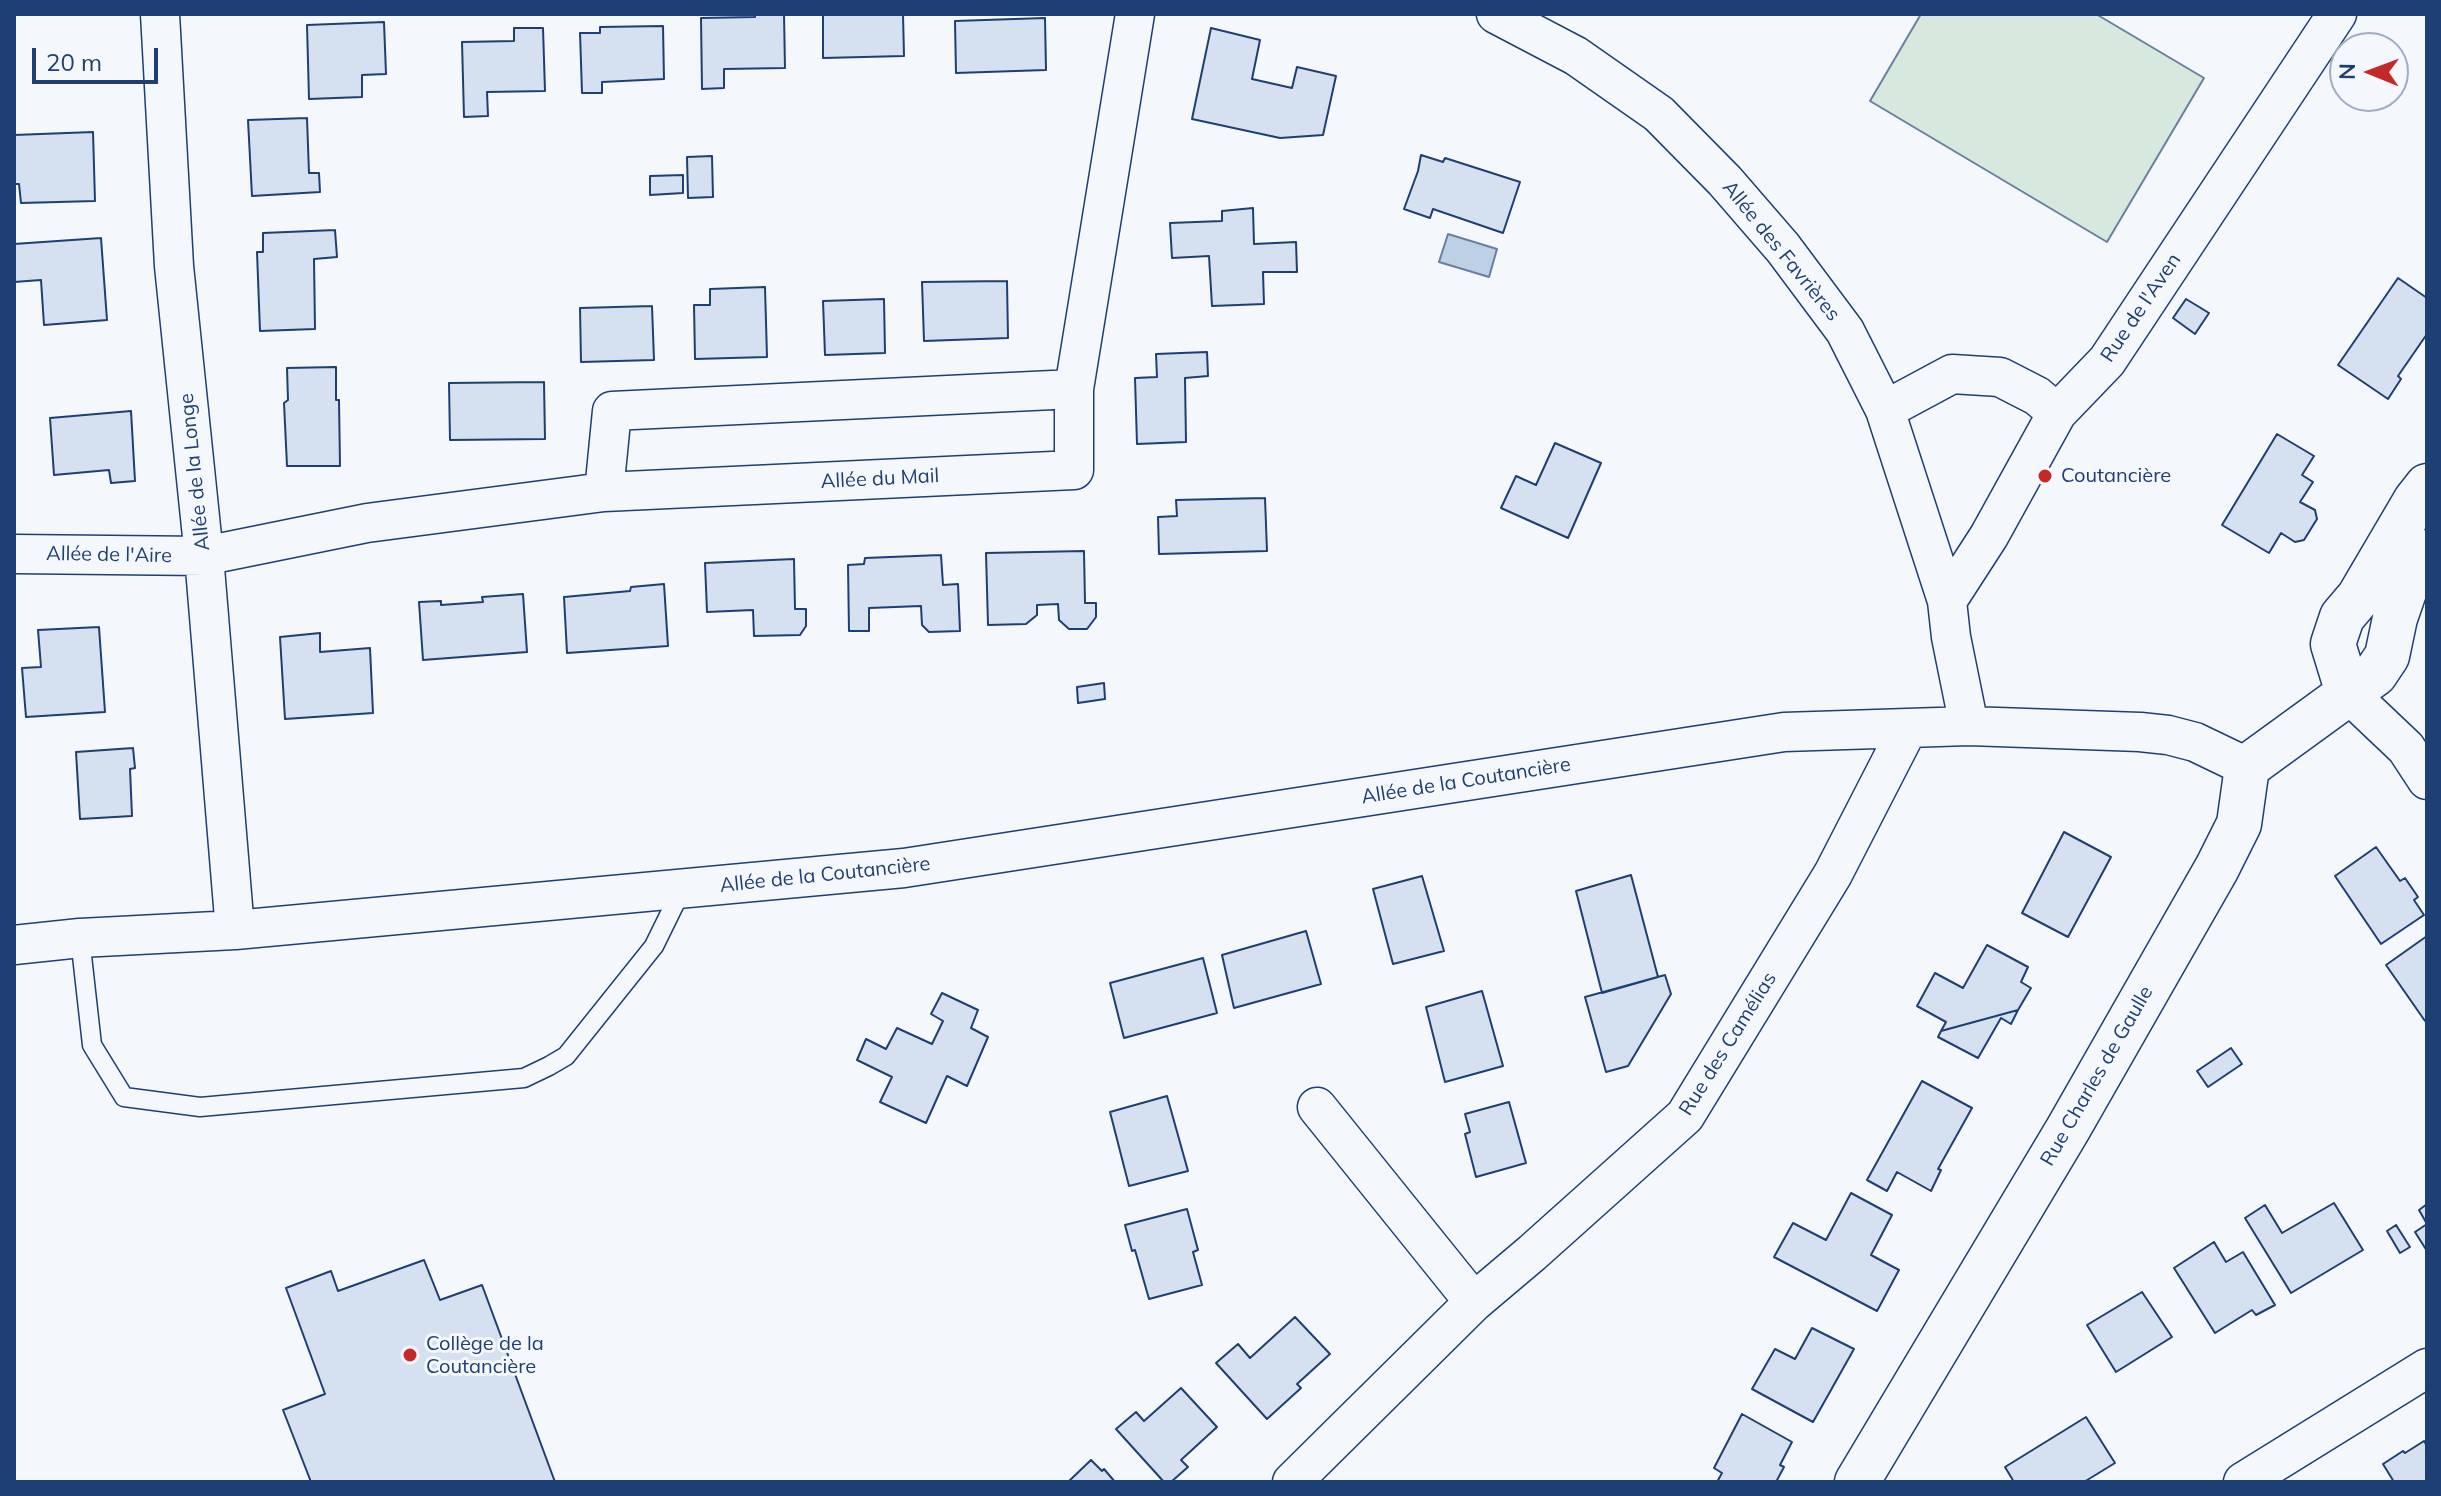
<!DOCTYPE html>
<meta charset="utf-8">
<style>
body{margin:0}
#map{position:relative;width:2441px;height:1496px;overflow:hidden;background:#f4f7fb;font-family:Mulish,sans-serif}
canvas{display:block}
.frame{position:absolute;inset:0;border:16px solid #1d3f73;pointer-events:none}
.north{position:absolute;left:2329px;top:32px;width:80px;height:80px;box-sizing:border-box;background:#f4f7fb;border:2px solid #9eadc5;border-radius:50%;rotate:271deg;font-size:22px;font-weight:700;line-height:32px;text-align:center;color:#1d3f73}
.north::after{content:'';display:block;margin:auto;width:28px;height:36px;background:#c62828;clip-path:polygon(50% 0,100% 100%,50% 72%,0 100%)}
.scale{position:absolute;left:32px;top:48px;width:126px;height:36px;box-sizing:border-box;border:4px solid #1d3f73;border-top:0;padding-left:10px;font-size:24px;line-height:28px;white-space:nowrap;color:#1d3f73;-webkit-text-stroke:6px #f4f7fb;paint-order:stroke}
</style>
<div id="map">
<canvas width="2441" height="1496"></canvas>
<div class="frame"></div>
<div class="north">N</div>
<div class="scale">20 m</div>
</div>
<script>
const ctx = document.querySelector('canvas').getContext('2d');
ctx.lineJoin = 'round';
function fillPath(path, color) { ctx.fillStyle = color; ctx.fill(path, 'evenodd'); }
const toPath = rows => new Path2D(rows.map(r => 'M' + r).join(''));
function trace(path, color, width, dash) { ctx.strokeStyle = color; ctx.lineWidth = width; ctx.lineCap = dash ? 'butt' : 'round'; ctx.setLineDash(dash || []); ctx.stroke(path); }
function write(font, color, halo, rows, align = 'center') {
  ctx.font = font + ' Mulish,sans-serif'; ctx.lineWidth = 6; ctx.setLineDash([]); ctx.textBaseline = 'middle'; ctx.strokeStyle = halo; ctx.fillStyle = color; for (const [text, x, y, turn = 0] of rows) {
    ctx.save(); ctx.translate(x, y); ctx.rotate((+turn || 0) * Math.PI / 180); ctx.textAlign = isNaN(turn) ? turn : align; if (halo) ctx.strokeText(text, 0, 0); ctx.fillText(text, 0, 0); ctx.restore();
  }
}
const green = toPath([
 [1921,14,2096,14,2204,78,2107,242,1870,101,1921,14]
]);
const water = toPath([
 [1448,234,1497,249,1489,277,1439,262,1448,234]
]);
const building = toPath([
 [755,14,784,14,785,68,724,69,724,88,702,89,701,18,755,17,755,14],
 [823,14,903,14,904,56,823,58,823,14],
 [1045,18,1046,70,956,73,955,21,1045,18],
 [384,22,386,74,362,75,362,97,309,99,307,25,384,22],
 [663,26,664,79,602,82,602,93,582,93,580,33,600,33,600,27,663,26],
 [514,28,543,28,545,91,487,92,488,116,464,117,462,42,514,41,514,28],
 [1211,28,1260,40,1252,79,1292,88,1297,67,1336,76,1323,135,1280,138,1192,119,1211,28],
 [307,118,309,173,319,173,320,192,252,196,248,120,307,118],
 [93,132,95,201,21,203,19,184,14,184,14,135,93,132],
 [1421,155,1443,162,1445,158,1520,182,1503,233,1433,209,1430,218,1404,209,1418,171,1421,155],
 [712,156,713,197,688,198,687,157,712,156],
 [683,175,683,193,650,195,650,176,683,175],
 [1253,208,1254,244,1296,242,1297,272,1263,272,1264,304,1212,306,1209,256,1172,258,1170,223,1222,221,1222,211,1253,208],
 [335,230,337,257,314,259,315,329,260,331,257,252,263,252,263,233,335,230],
 [101,238,107,320,44,325,41,280,14,282,14,244,101,238],
 [2398,278,2427,298,2427,334,2398,376,2401,379,2388,399,2338,365,2398,278],
 [1007,281,1008,338,924,341,922,282,1007,281],
 [765,287,767,357,695,359,694,305,710,305,710,289,765,287],
 [884,299,885,353,825,355,823,301,884,299],
 [2186,299,2209,313,2195,334,2173,318,2186,299],
 [652,306,654,360,581,362,580,308,652,306],
 [1207,352,1208,376,1185,378,1186,442,1137,444,1135,378,1157,377,1156,354,1207,352],
 [336,367,336,400,339,400,340,466,287,466,284,403,288,400,287,368,336,367],
 [544,382,545,439,450,440,449,383,544,382],
 [131,411,135,481,111,483,109,470,54,475,50,418,131,411],
 [2277,434,2314,456,2302,475,2313,482,2300,502,2315,510,2317,519,2304,540,2295,542,2281,533,2269,553,2222,525,2277,434],
 [1555,443,1601,463,1568,538,1501,508,1516,476,1536,485,1555,443],
 [1265,498,1267,551,1159,554,1158,517,1177,516,1176,500,1265,498],
 [1084,551,1085,603,1096,603,1096,617,1087,629,1069,629,1059,620,1058,604,1037,605,1037,615,1026,624,988,625,986,553,1084,551],
 [941,555,943,585,958,584,960,631,929,632,922,625,921,606,869,608,869,631,849,631,848,565,864,564,865,558,941,555],
 [794,559,795,609,806,609,806,626,800,635,754,636,753,610,707,612,705,563,794,559],
 [664,584,668,646,567,653,564,597,630,591,631,587,664,584],
 [523,594,527,652,423,660,419,602,441,601,441,605,483,602,482,597,523,594],
 [99,627,105,712,26,717,22,668,41,667,38,630,99,627],
 [320,633,320,652,370,648,373,713,285,719,280,637,320,633],
 [1104,683,1105,699,1078,703,1077,687,1104,683],
 [133,748,135,768,130,769,132,816,80,819,76,752,133,748],
 [2064,832,2111,857,2068,937,2022,913,2064,832],
 [2376,847,2400,881,2405,878,2418,897,2414,900,2424,915,2381,944,2335,876,2376,847],
 [1631,875,1658,977,1602,993,1576,891,1631,875],
 [1422,876,1444,951,1393,964,1373,889,1422,876],
 [1306,931,1321,984,1234,1008,1222,955,1306,931],
 [2427,936,2427,1020,2425,1021,2386,965,2427,936],
 [1987,945,2028,967,2021,982,2031,988,2018,1010,1941,1031,1946,1022,1917,1006,1935,973,1963,988,1987,945],
 [1203,958,1217,1013,1124,1038,1110,983,1203,958],
 [1665,975,1671,994,1628,1066,1606,1072,1585,997,1665,975],
 [1482,991,1503,1066,1445,1082,1426,1007,1482,991],
 [942,993,978,1010,971,1028,988,1037,967,1086,947,1076,926,1123,880,1102,892,1077,857,1060,866,1039,886,1049,897,1028,932,1044,943,1021,931,1014,942,993],
 [2018,1010,2011,1024,2001,1018,1978,1058,1938,1037,1941,1031,2018,1010],
 [2231,1048,2242,1064,2208,1087,2197,1071,2231,1048],
 [1922,1081,1972,1108,1938,1169,1941,1170,1931,1191,1897,1172,1887,1191,1867,1180,1922,1081],
 [1167,1096,1188,1171,1129,1186,1110,1112,1167,1096],
 [1509,1102,1526,1163,1476,1177,1465,1134,1470,1132,1465,1114,1509,1102],
 [1851,1193,1892,1215,1871,1255,1899,1270,1877,1311,1774,1257,1793,1223,1826,1240,1851,1193],
 [2334,1203,2363,1250,2291,1293,2245,1218,2265,1205,2282,1233,2334,1203],
 [2427,1204,2427,1251,2415,1232,2427,1224,2419,1210,2427,1204],
 [1187,1209,1198,1250,1193,1252,1202,1285,1149,1299,1135,1250,1132,1251,1125,1225,1187,1209],
 [2396,1225,2410,1247,2400,1253,2387,1231,2396,1225],
 [2214,1242,2226,1262,2243,1252,2275,1305,2256,1315,2252,1310,2215,1333,2174,1268,2214,1242],
 [424,1260,440,1300,482,1285,555,1482,311,1482,283,1410,325,1394,286,1288,331,1271,338,1291,424,1260],
 [2142,1292,2172,1337,2116,1372,2087,1325,2142,1292],
 [1295,1317,1330,1354,1297,1384,1301,1388,1267,1419,1216,1363,1238,1344,1250,1358,1295,1317],
 [1812,1328,1854,1349,1813,1422,1752,1389,1775,1349,1795,1359,1812,1328],
 [1181,1388,1217,1427,1181,1460,1188,1467,1171,1482,1164,1482,1116,1429,1136,1412,1144,1421,1181,1388],
 [1742,1414,1792,1442,1780,1465,1784,1467,1776,1482,1717,1482,1722,1473,1714,1468,1742,1414],
 [2086,1417,2115,1463,2084,1482,2014,1482,2005,1467,2086,1417],
 [2424,1441,2427,1446,2427,1482,2394,1482,2383,1464,2403,1451,2405,1453,2424,1441],
 [1091,1460,1102,1471,1104,1469,1115,1482,1068,1482,1091,1460]
]);
const lane = toPath([
 [80,938,92,1045,124,1097,200,1107,524,1078,549,1066,566,1056,654,946,682,889]
]);
const street = toPath([
 [160,14,174,266,204,556,235,930],
 [1496,14,1576,56,1659,114,1725,181,1783,248,1845,331,1885,410,1947,601,1951,637,1969,726],
 [1074,389,1135,14],
 [1885,410,1952,374,2000,377,2037,396,2057,413],
 [14,554,204,556,367,523,604,492,1074,470,1074,389,612,411,604,492],
 [1947,601,1989,536,2057,413,2107,361,2337,14],
 [2348,693,2406,748,2427,780],
 [14,945,80,938,235,930,904,868,1784,732,1969,726,2140,732,2168,735,2195,742,2247,767],
 [1317,1107,1474,1302],
 [1292,1482,1474,1302,1532,1253,1685,1116,1833,874,1908,728],
 [2243,1482,2427,1368]
]);
const secondary = toPath([
 [2348,693,2333,644,2342,617,2359,597,2416,500,2427,486],
 [1857,1482,2068,1129,2217,868,2239,824,2247,767,2375,674,2387,656,2395,618,2406,586,2427,552]
]);
const markers = [
 [2045,476,8,"#c62828"],
 [410,1355,8,"#c62828"]
];
const streetNames = [
 ["Allée des Favrières",1781,251,51],
 ["Rue de l'Aven",2141,308,-56],
 ["Allée de la Longe",195,472,-96],
 ["Allée du Mail",880,479,-3],
 ["Allée de l'Aire",109,555,1],
 ["Allée de la Coutancière",1466,781,-9],
 ["Allée de la Coutancière",825,875,-6],
 ["Rue des Camélias",1728,1044,-58],
 ["Rue Charles de Gaulle",2097,1076,-60]
];
const poiNames = [
 ["Coutancière",2061,476],
 ["Collège de la",426,1344],
 ["Coutancière",426,1367]
];
fillPath(green, '#d7e8df');
trace(green, '#687fa3', 2);
fillPath(water, '#bed0e5');
trace(water, '#687fa3', 2);
fillPath(building, '#d5e0f0');
trace(building, '#1d3f73', 2);
trace(lane, '#1d3f73', 21);
trace(street, '#1d3f73', 41);
trace(secondary, '#1d3f73', 47);
trace(lane, '#f4f7fb', 18);
trace(street, '#f4f7fb', 38);
trace(secondary, '#f4f7fb', 44);
for (const [x, y, r, color] of markers) { const dot = new Path2D(); dot.arc(x, y, r, 0, 2 * Math.PI); ctx.fillStyle = color; ctx.fill(dot); trace(dot, '#f4f7fb', 3); }
write('20px', '#1d3f73', '#f4f7fb', streetNames);
write('20px', '#1d3f73', '#f4f7fb', poiNames, 'left');
</script>
